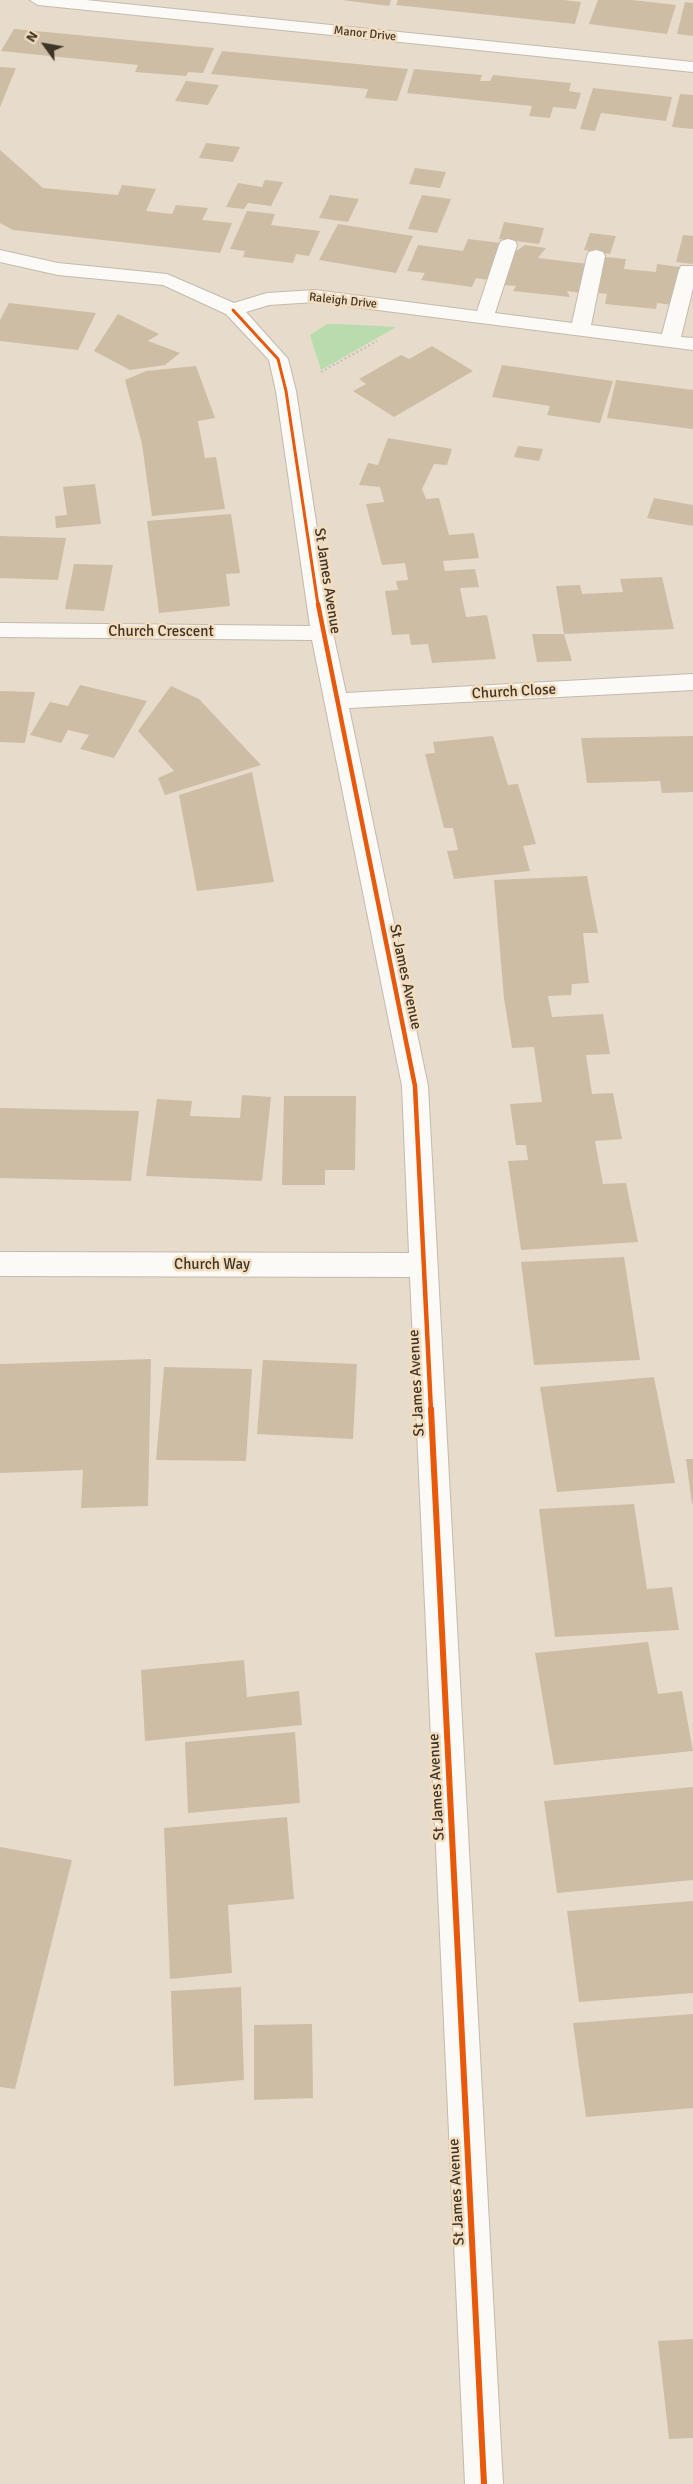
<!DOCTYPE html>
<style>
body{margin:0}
#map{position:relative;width:693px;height:2484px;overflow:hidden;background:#e7dbcb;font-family:Signika,sans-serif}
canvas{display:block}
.north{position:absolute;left:20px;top:20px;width:50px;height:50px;-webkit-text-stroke:4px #f4ddbe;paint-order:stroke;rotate:302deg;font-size:14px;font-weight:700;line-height:20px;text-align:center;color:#3e3528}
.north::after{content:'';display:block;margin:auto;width:18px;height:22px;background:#3e3528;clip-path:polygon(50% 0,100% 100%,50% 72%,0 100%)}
</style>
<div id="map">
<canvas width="693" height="2484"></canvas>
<div class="north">N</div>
</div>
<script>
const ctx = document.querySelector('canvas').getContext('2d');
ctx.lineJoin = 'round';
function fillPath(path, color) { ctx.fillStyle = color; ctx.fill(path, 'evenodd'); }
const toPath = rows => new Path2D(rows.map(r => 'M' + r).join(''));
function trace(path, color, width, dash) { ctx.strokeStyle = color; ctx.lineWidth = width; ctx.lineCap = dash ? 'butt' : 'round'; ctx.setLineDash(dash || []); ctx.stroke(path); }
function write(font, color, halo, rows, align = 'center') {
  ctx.font = font + ' Signika,sans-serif'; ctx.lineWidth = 5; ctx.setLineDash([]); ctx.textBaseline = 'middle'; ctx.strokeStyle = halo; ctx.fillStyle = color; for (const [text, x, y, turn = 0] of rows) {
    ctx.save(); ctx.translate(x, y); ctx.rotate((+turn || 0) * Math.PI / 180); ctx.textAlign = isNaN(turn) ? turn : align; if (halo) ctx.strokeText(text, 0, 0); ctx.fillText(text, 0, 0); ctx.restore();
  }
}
const green = toPath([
 [327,324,340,324,396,327,321,370,310,335]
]);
const building = toPath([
 [342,0,391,0,389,6],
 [398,0,563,0,581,2,575,24,396,5],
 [598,0,632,0,676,5,667,34,589,24],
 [685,2,693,3,693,36,677,34],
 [14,29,214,48,203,73,188,72,186,76,135,72,138,65,1,51],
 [222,51,408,69,397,101,365,98,368,89,211,74],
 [0,67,16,68,0,107],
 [414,69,482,75,480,81,490,81,493,75,571,83,569,91,581,93,576,109,553,107,550,118,529,116,532,106,407,93],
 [186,81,219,85,208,105,175,101],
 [593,88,672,97,666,121,601,113,595,131,580,129],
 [680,94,693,95,693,129,672,127],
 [206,143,240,147,233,162,199,158],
 [0,150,43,188,118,195,122,185,156,189,146,211,172,214,176,205,208,208,202,220,232,223,220,253,13,230,0,223],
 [415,168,446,172,440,188,409,184],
 [265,180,283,182,271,206,248,203,244,209,226,207,238,183,262,187],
 [330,195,359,199,348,222,319,218],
 [422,195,451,199,437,233,408,229],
 [247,211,275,214,271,225,320,231,309,256,296,254,293,263,243,257,245,251,230,249],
 [504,222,544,228,539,244,499,239],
 [338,224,413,236,396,273,319,260],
 [590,233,616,236,610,254,584,250],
 [683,235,693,236,693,264,676,262],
 [468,239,501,243,488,280,476,278,472,287,421,280,425,273,407,271,418,245,463,251],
 [525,245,546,248,538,258,588,264,581,293,567,291,570,297,513,291,516,286,503,285,512,254],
 [605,257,626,259,624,269,656,272,657,264,680,267,673,305,657,303,656,309,605,304,607,294,598,293],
 [9,303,96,313,78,350,0,341,0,320],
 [118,314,159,334,148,341,180,353,165,365,130,370,94,351],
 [432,346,473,371,394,417,353,391,366,384,359,379,401,355,409,359],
 [502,365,613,381,600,423,547,415,550,406,492,397],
 [196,366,215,418,198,421,205,458,216,457,225,509,152,516,142,444,125,380,146,371],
 [616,380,693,390,693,429,607,418],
 [388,438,452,449,447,465,434,464,422,489,426,499,439,498,449,535,474,533,479,558,443,561,445,571,475,569,479,587,460,588,466,617,487,615,496,659,432,663,428,644,411,645,409,634,392,635,385,591,398,590,396,581,408,580,405,563,382,565,366,504,384,502,380,487,359,485,368,463,378,465],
 [518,446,543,449,539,461,514,457],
 [95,484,101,524,56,528,55,516,67,515,63,487],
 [654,498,693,505,693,526,647,518],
 [231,514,240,573,226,574,230,606,159,613,147,521],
 [0,536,66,538,58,580,0,578],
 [74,564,113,565,104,611,65,609],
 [662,577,674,629,564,634,556,586,580,585,582,594,623,592,620,579],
 [532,634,564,634,572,661,537,662],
 [80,685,147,701,114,758,80,749,89,735,68,730,61,743,30,735,50,702,68,706],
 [171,686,199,699,261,765,165,795,158,778,174,771,138,731],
 [0,691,35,692,25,743,0,742],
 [493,736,508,785,518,784,536,844,523,846,530,871,454,879,447,851,458,850,453,828,444,828,425,754,435,753,433,742],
 [693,736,693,792,662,793,660,781,587,783,581,738],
 [252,772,274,882,197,891,179,795],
 [587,876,598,933,583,933,589,983,572,984,571,995,548,996,552,1017,603,1014,610,1054,586,1055,592,1094,613,1093,622,1139,595,1141,603,1184,626,1183,638,1242,521,1250,508,1161,528,1160,526,1145,516,1145,510,1104,542,1102,534,1047,512,1048,504,998,494,880],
 [242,1095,271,1097,262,1181,146,1176,157,1099,192,1101,190,1116,240,1118],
 [284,1096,356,1096,355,1170,325,1170,325,1185,282,1185],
 [0,1108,139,1111,131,1181,0,1178],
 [624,1257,640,1360,534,1365,521,1262],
 [151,1359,148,1506,81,1508,83,1470,0,1473,0,1364],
 [263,1360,357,1364,353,1439,257,1434],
 [164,1367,252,1369,246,1461,156,1460],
 [654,1377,675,1483,557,1492,540,1387],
 [686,1459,693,1459,693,1504,692,1504],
 [634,1504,647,1589,672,1587,679,1630,555,1637,539,1509],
 [648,1642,658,1694,682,1691,693,1751,554,1765,535,1653],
 [244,1660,247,1697,299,1691,302,1725,145,1741,141,1670],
 [295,1732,300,1803,188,1813,185,1742],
 [693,1787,693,1880,557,1893,544,1801],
 [287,1817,294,1899,228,1905,232,1973,170,1979,164,1828],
 [0,1847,72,1860,15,2089,0,2087],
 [693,1901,693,1993,579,2002,567,1911],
 [241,1987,244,2080,174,2086,171,1991],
 [693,2014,693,2108,586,2117,573,2023],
 [312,2024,313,2098,254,2100,254,2025],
 [693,2339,693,2438,669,2439,658,2341]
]);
const path = toPath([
 [321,372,377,341]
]);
const minor = toPath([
 [30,0,86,0,693,62,693,72,38,5,30,0],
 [508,239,515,241,517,245,495,313,572,323,587,256,589,252,596,250,603,252,605,256,591,325,662,334,679,270,681,266,693,266,693,288,681,337,693,338,693,350,315,302,269,305,246,312,288,359,296,391,333,633,346,693,693,674,693,690,349,708,428,1086,503,2484,465,2484,410,1277,0,1276,0,1252,409,1253,402,1086,312,640,0,637,0,623,310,626,276,391,269,360,226,314,163,285,58,275,0,262,0,250,58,263,167,274,234,303,267,293,315,290,477,311,499,245,501,241,508,239]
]);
const cyclewayFar2 = toPath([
 [233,310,278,359,286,391,318,605]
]);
const cyclewayFar1 = toPath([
 [318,604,415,1086,431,1411]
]);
const cycleway = toPath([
 [431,1409,484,2484]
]);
const farStreetnames = [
 ["Manor Drive",365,34,6],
 ["Raleigh Drive",343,301,6]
];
const streetNames = [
 ["St James Avenue",327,581,81],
 ["Church Crescent",161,632],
 ["Church Close",514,692,-3],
 ["St James Avenue",405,977,78],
 ["Church Way",212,1265],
 ["St James Avenue",417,1383,-93],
 ["St James Avenue",437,1787,-93],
 ["St James Avenue",457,2192,-93]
];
fillPath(green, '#b8dcae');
fillPath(building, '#cebda5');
trace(minor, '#c3baad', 2);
trace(path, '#c5bfb9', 2, [2, 2.5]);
fillPath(minor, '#fbfaf7');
trace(cyclewayFar2, '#e8590c', 3);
trace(cyclewayFar1, '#e8590c', 4.5);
trace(cycleway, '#e8590c', 6);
write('12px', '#3e3528', '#f4ddbe', farStreetnames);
write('15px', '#3e3528', '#f4ddbe', streetNames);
</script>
